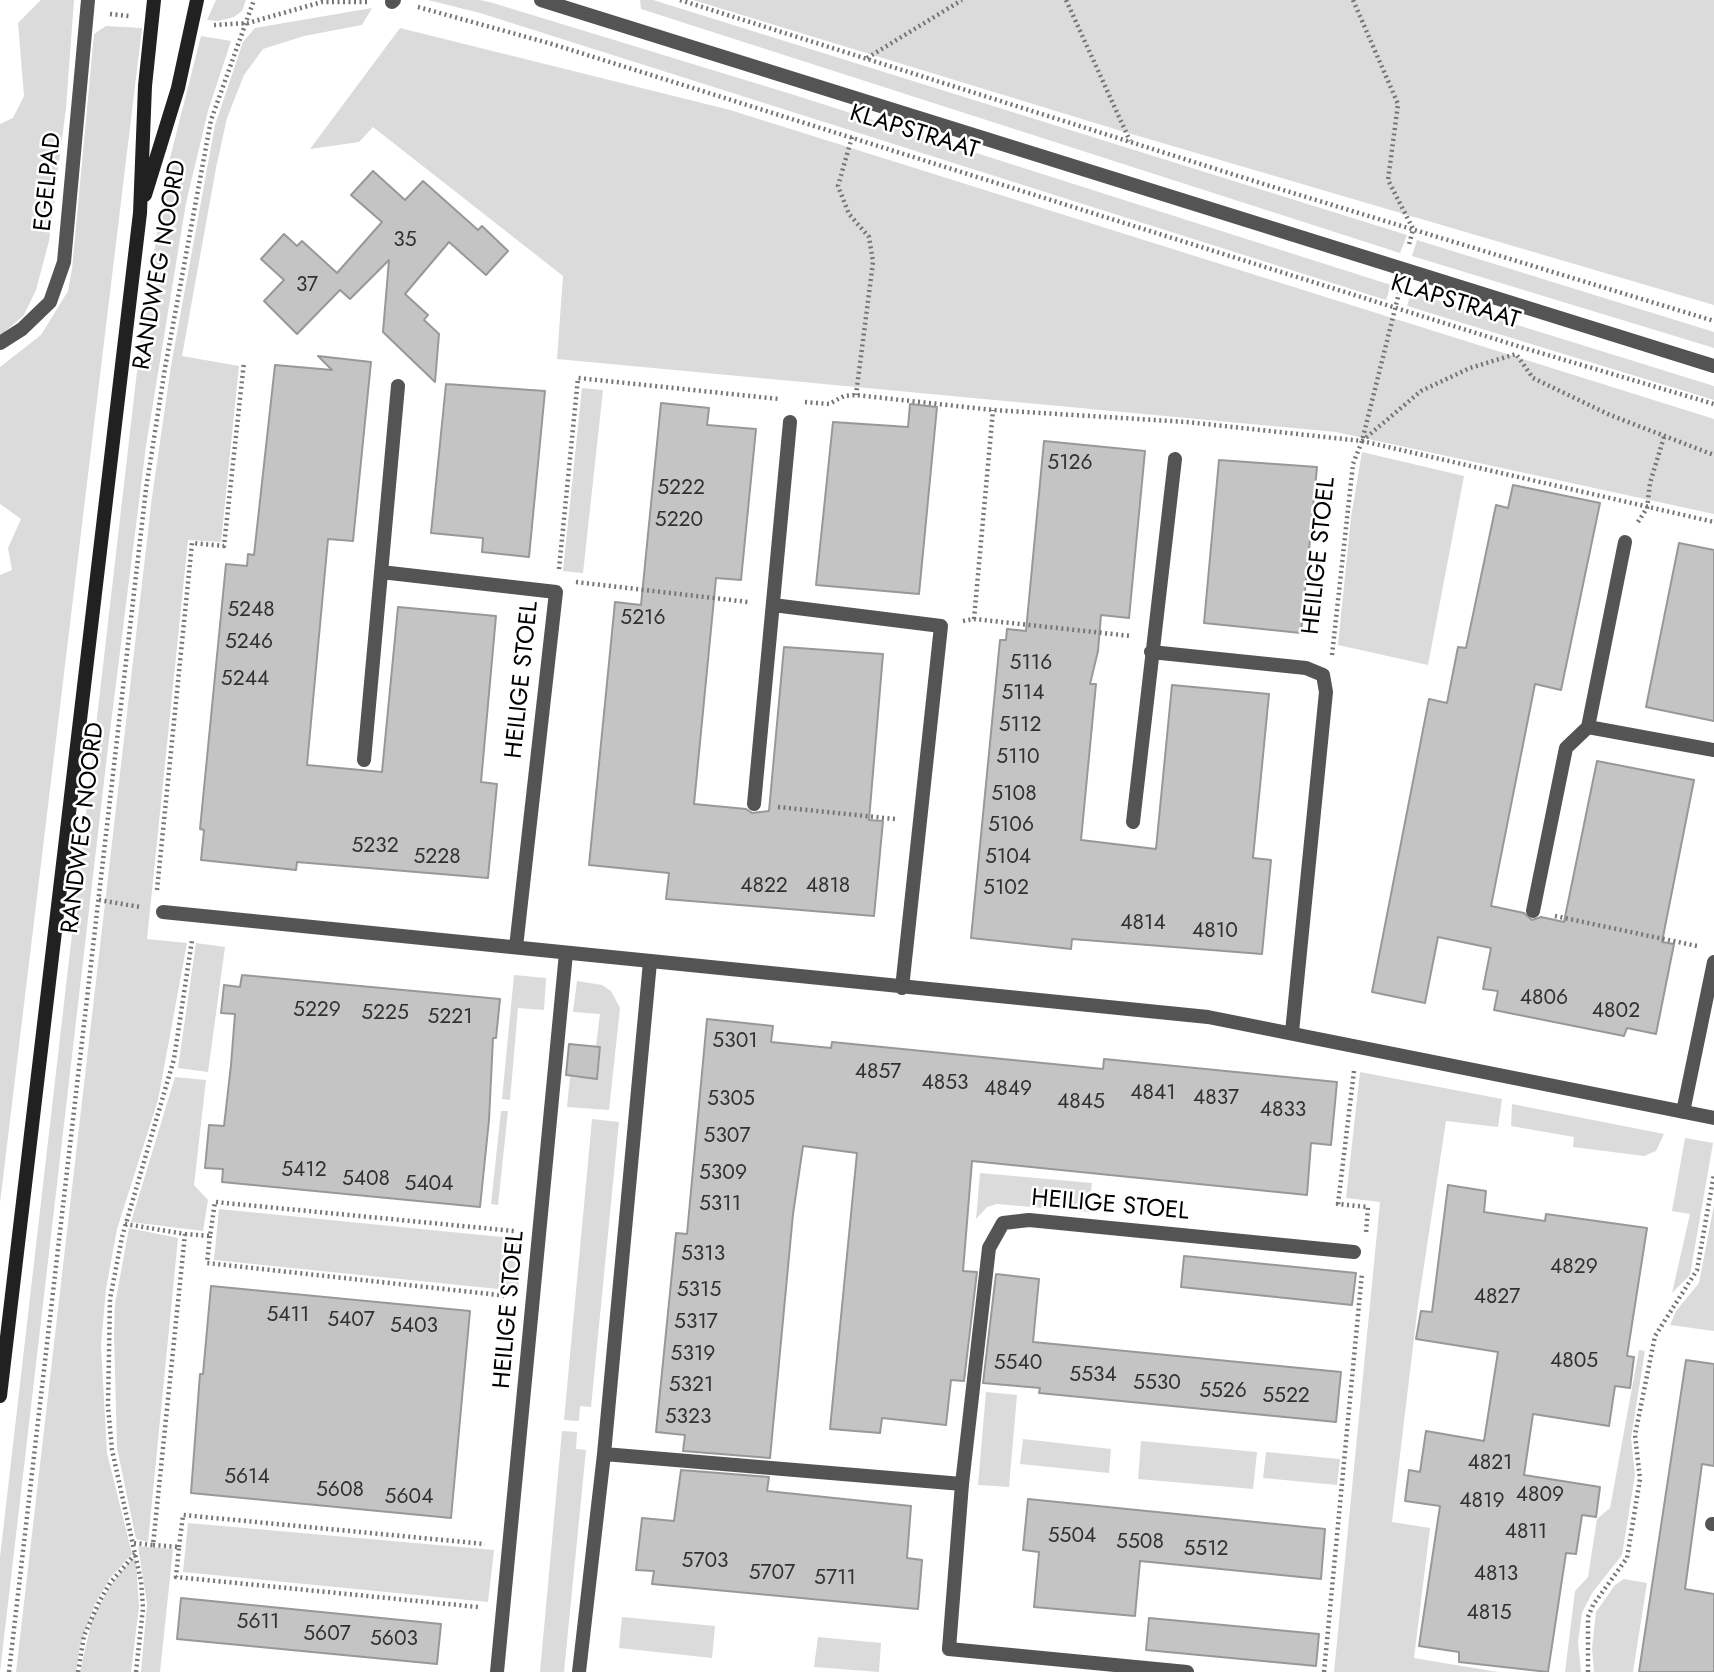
<!DOCTYPE html>
<style>
body{margin:0}
canvas{display:block;background:#fff}
</style>
<canvas width="1714" height="1672"></canvas>
<script>
const ctx = document.querySelector('canvas').getContext('2d');
ctx.lineJoin = 'round';
function fillPath(path, color) { ctx.fillStyle = color; ctx.fill(path, 'evenodd'); }
const toPath = rows => new Path2D(rows.map(r => 'M' + r).join(''));
function trace(path, color, width, dash) { ctx.strokeStyle = color; ctx.lineWidth = width; ctx.lineCap = dash ? 'butt' : 'round'; ctx.setLineDash(dash || []); ctx.stroke(path); }
function write(font, color, halo, rows, align = 'center') {
  ctx.font = font + ' Jost,sans-serif'; ctx.lineWidth = 5; ctx.setLineDash([]); ctx.textBaseline = 'middle'; ctx.strokeStyle = halo; ctx.fillStyle = color; for (const [text, x, y, turn = 0] of rows) {
    ctx.save(); ctx.translate(x, y); ctx.rotate((+turn || 0) * Math.PI / 180); ctx.textAlign = isNaN(turn) ? turn : align; if (halo) ctx.strokeText(text, 0, 0); ctx.fillText(text, 0, 0); ctx.restore();
  }
}
const green = toPath([
 [41,0,74,0,66,108,49,241,36,290,24,315,0,336,0,124,13,118,24,96,18,23],
 [216,0,246,0,242,11,234,17,218,21,207,20],
 [428,0,480,0,493,3,791,94,1391,285,1386,300,480,13],
 [640,0,653,0,1407,235,1400,253,641,9],
 [693,0,1714,0,1714,305,1118,130],
 [372,8,362,25,304,36,263,49,244,75,227,118,216,168,182,356,239,366,221,542,188,540,147,939,187,943,158,1100,117,1229,106,1289,101,1345,107,1453,132,1554,110,1578,95,1604,80,1645,76,1672,16,1672,152,497,171,366,215,125,243,42,255,28],
 [106,26,142,28,0,1203,0,575,12,570,8,548,21,519,0,504,0,367,41,335,68,291,72,269,94,34],
 [400,28,730,110,1714,419,1714,514,1336,432,557,359,563,276,373,127,359,142,310,149],
 [201,36,231,41,208,111,186,203,146,446,109,739,0,1672,0,1557,141,337,166,174],
 [1417,240,1714,332,1714,348,1412,256],
 [1411,292,1714,386,1714,400,1407,306],
 [582,388,603,390,583,573,563,571],
 [1362,452,1464,476,1428,665,1338,645,1351,517],
 [196,943,225,947,208,1072,178,1068],
 [514,975,546,978,544,1010,518,1008,510,1100,502,1099],
 [577,981,602,985,611,991,620,1008,609,1110,567,1107,570,1077,598,1079,601,1047,596,1046,600,1014,573,1012],
 [1360,1072,1502,1099,1498,1127,1446,1121,1418,1305,1392,1522,1430,1528,1414,1658,1498,1672,1334,1672,1380,1202,1346,1198],
 [175,1077,206,1080,194,1185,208,1200,203,1231,131,1222],
 [1512,1104,1664,1134,1656,1151,1644,1156,1573,1147,1574,1137,1511,1126],
 [501,1111,508,1111,498,1205,491,1204],
 [592,1119,619,1122,591,1407,580,1406,579,1421,564,1420],
 [1685,1138,1713,1143,1690,1275,1672,1293,1690,1214,1672,1211],
 [980,1173,1092,1183,1089,1212,997,1204,987,1207,976,1219],
 [1714,1205,1714,1331,1670,1325,1676,1311,1699,1283],
 [219,1209,522,1239,518,1291,214,1260],
 [129,1228,178,1238,148,1542,136,1539,117,1448,114,1334,115,1304],
 [1639,1350,1645,1351,1631,1438,1635,1475,1622,1555,1592,1593,1582,1613,1578,1642,1581,1672,1565,1672,1575,1591,1588,1577,1597,1519,1610,1508],
 [986,1392,1017,1395,1009,1487,978,1485],
 [562,1431,577,1432,576,1449,586,1450,564,1672,540,1672],
 [1023,1439,1111,1449,1109,1473,1020,1464],
 [1141,1441,1257,1452,1253,1489,1138,1479],
 [1266,1452,1340,1459,1337,1485,1263,1478],
 [188,1523,494,1550,488,1602,183,1572],
 [138,1546,173,1549,160,1672,141,1672,147,1604],
 [132,1559,136,1560,139,1607,131,1672,80,1672,92,1619,111,1585],
 [1624,1579,1647,1583,1633,1672,1594,1672,1592,1648,1596,1612,1615,1585],
 [622,1617,715,1626,712,1658,619,1648],
 [818,1637,881,1643,879,1672,814,1667]
]);
const building = toPath([
 [373,171,405,200,423,181,478,230,482,226,508,251,486,275,449,242,405,294,428,315,424,320,439,334,435,382,383,332,389,260,350,299,340,290,297,334,264,301,284,280,261,259,284,234,297,246,302,241,337,273,382,222,351,195,373,171],
 [318,356,371,362,353,541,328,539,307,765,382,772,398,607,496,616,481,782,497,784,488,878,297,862,296,870,201,860,204,830,200,829,226,564,247,566,248,554,254,555,275,365,332,370,318,356],
 [446,384,545,391,529,557,482,552,483,538,431,533,446,384],
 [661,403,709,408,707,425,756,429,741,580,716,578,694,804,746,809,752,813,769,811,784,647,883,654,869,820,883,821,874,916,666,899,669,873,589,865,615,602,641,605,661,403],
 [910,404,937,407,919,594,816,585,833,422,908,427,910,404],
 [1044,441,1145,451,1129,618,1101,615,1098,651,1090,684,1096,684,1081,840,1156,849,1172,685,1269,694,1253,858,1271,860,1262,954,1072,939,1071,949,971,938,1000,640,1006,640,1007,629,1026,631,1044,441],
 [1219,460,1317,467,1301,633,1204,623,1219,460],
 [1513,485,1600,503,1561,690,1535,684,1491,906,1524,913,1532,920,1541,917,1564,922,1597,761,1694,780,1662,942,1674,944,1656,1034,1627,1028,1624,1036,1494,1010,1498,991,1483,989,1491,948,1438,937,1425,1003,1372,992,1429,699,1447,703,1458,647,1466,648,1496,505,1508,508,1513,485],
 [1679,543,1714,550,1714,721,1646,707,1679,543],
 [242,975,500,999,496,1038,493,1038,489,1120,480,1207,222,1182,223,1169,205,1168,209,1125,224,1126,231,1065,235,1014,221,1013,224,985,240,987,242,975],
 [707,1019,773,1026,771,1042,831,1048,832,1042,1103,1069,1104,1059,1337,1082,1331,1145,1311,1143,1307,1195,972,1161,963,1271,977,1272,964,1381,951,1380,946,1425,882,1418,880,1433,830,1429,857,1153,803,1146,793,1214,770,1458,683,1451,685,1435,656,1432,676,1233,687,1234,707,1019],
 [569,1044,600,1047,597,1079,566,1075,569,1044],
 [1448,1185,1486,1191,1484,1212,1545,1221,1546,1214,1647,1228,1627,1356,1634,1357,1630,1388,1615,1386,1609,1426,1533,1414,1524,1475,1600,1487,1596,1517,1582,1515,1576,1554,1566,1553,1548,1672,1459,1662,1459,1652,1419,1646,1440,1506,1405,1501,1409,1470,1420,1472,1426,1431,1484,1441,1498,1352,1416,1339,1421,1311,1432,1312,1448,1185],
 [1184,1256,1356,1273,1352,1305,1181,1287,1184,1256],
 [996,1274,1039,1279,1033,1342,1341,1372,1336,1422,1039,1393,1040,1388,983,1383,996,1274],
 [211,1286,470,1311,451,1518,191,1493,200,1374,203,1374,211,1286],
 [1686,1360,1714,1364,1714,1466,1702,1464,1685,1589,1714,1594,1714,1672,1639,1672,1686,1360],
 [681,1470,769,1477,767,1491,911,1506,907,1558,922,1560,918,1609,652,1584,654,1571,636,1570,642,1518,674,1521,681,1470],
 [1028,1499,1325,1529,1321,1579,1140,1561,1135,1616,1034,1607,1039,1552,1023,1550,1028,1499],
 [181,1598,441,1624,437,1664,177,1639,181,1598],
 [1149,1618,1319,1634,1316,1666,1146,1650,1149,1618]
]);
const path = toPath([
 [680,0,1270,186,1714,321],
 [1066,0,1130,141],
 [1353,0,1398,104,1388,180,1413,229,1409,245],
 [418,7,552,44,1524,348,1714,404],
 [110,14,129,16],
 [214,25,248,23,322,2,367,2],
 [867,58,962,0],
 [852,137,838,186,849,214,869,237,873,262,856,395],
 [805,402,829,404,844,396,856,395,993,410,1187,422,1362,441,1714,522],
 [1362,441,1421,391,1470,368,1516,354,1533,378,1610,415,1714,455],
 [1638,522,1647,508,1650,483,1664,437],
 [559,569,578,378,779,399],
 [576,582,748,602],
 [974,619,993,410],
 [963,621,974,619,1131,636],
 [1332,655,1353,464,1362,441,1399,293],
 [778,807,895,819],
 [157,890,192,543,224,546,244,362],
 [99,900,140,907],
 [1555,916,1697,946],
 [1354,1071,1338,1204,1368,1207,1366,1233],
 [125,1224,185,1234,153,1545,134,1543],
 [185,1234,210,1236,215,1202,514,1231],
 [210,1236,207,1263,508,1296],
 [153,1545,179,1547,176,1577,478,1607],
 [179,1547,183,1515,485,1544],
 [9,1672,146,489,165,368,211,120,254,0],
 [78,1672,84,1636,99,1602,110,1583,136,1553],
 [136,1672,143,1608,141,1581,112,1450,108,1406,110,1299,122,1237,174,1059,192,940],
 [1324,1672,1362,1273],
 [1588,1672,1588,1617,1593,1605,1627,1558,1640,1479,1635,1435,1655,1336,1697,1270,1714,1174]
]);
const service = toPath([
 [392,2,394,0],
 [1712,1524,1714,1524],
 [949,1649,1187,1672],
 [497,1672,566,953]
]);
const minor = toPath([
 [0,343,22,329,50,302,64,262,88,0],
 [381,572,556,592,516,947],
 [773,605,941,626,902,988],
 [1151,652,1306,668,1323,675,1326,692,1292,1032],
 [1588,727,1714,750],
 [364,760,398,386],
 [754,804,790,422],
 [1133,822,1175,459],
 [1533,911,1566,748,1588,727,1625,542],
 [163,912,1208,1017,1714,1118],
 [1683,1112,1714,962],
 [604,1454,962,1484],
 [949,1649,962,1484,989,1248,1003,1223,1029,1220,1354,1252],
 [579,1672,604,1454,650,962]
]);
const tertiary = toPath([
 [541,0,1714,366]
]);
const secondary = toPath([
 [145,195,178,88,197,0],
 [0,1396,140,213,145,86,154,0]
]);
const numberNames = [
 ["35",405,241],
 ["37",307,286],
 ["5126",1070,464],
 ["5222",681,489],
 ["5220",679,521],
 ["5248",251,611],
 ["5216",643,619],
 ["5246",249,643],
 ["5116",1031,664],
 ["5244",245,680],
 ["5114",1023,694],
 ["5112",1020,726],
 ["5110",1018,758],
 ["5108",1014,795],
 ["5106",1011,826],
 ["5232",375,847],
 ["5228",437,858],
 ["5104",1008,858],
 ["4822",764,887],
 ["4818",828,887],
 ["5102",1006,889],
 ["4814",1143,924],
 ["4810",1215,932],
 ["4806",1544,999],
 ["5229",317,1011],
 ["4802",1616,1012],
 ["5225",385,1014],
 ["5221",450,1018],
 ["5301",735,1042],
 ["4857",878,1073],
 ["4853",945,1084],
 ["4849",1008,1090],
 ["4841",1153,1094],
 ["4837",1216,1099],
 ["5305",731,1100],
 ["4845",1081,1103],
 ["4833",1283,1111],
 ["5307",727,1137],
 ["5412",304,1171],
 ["5309",723,1174],
 ["5408",366,1180],
 ["5404",429,1185],
 ["5311",720,1205],
 ["5313",703,1255],
 ["4829",1574,1268],
 ["5315",699,1291],
 ["4827",1497,1298],
 ["5411",288,1316],
 ["5407",351,1321],
 ["5317",696,1323],
 ["5403",414,1327],
 ["5319",693,1355],
 ["4805",1574,1362],
 ["5540",1018,1364],
 ["5534",1093,1376],
 ["5530",1157,1384],
 ["5321",691,1386],
 ["5526",1223,1392],
 ["5522",1286,1397],
 ["5323",688,1418],
 ["4821",1490,1464],
 ["5614",247,1478],
 ["5608",340,1491],
 ["4809",1540,1496],
 ["5604",409,1498],
 ["4819",1482,1502],
 ["4811",1526,1533],
 ["5504",1072,1537],
 ["5508",1140,1543],
 ["5512",1206,1550],
 ["5703",705,1562],
 ["5707",772,1574],
 ["4813",1496,1575],
 ["5711",835,1579],
 ["4815",1489,1614],
 ["5611",258,1623],
 ["5607",327,1635],
 ["5603",394,1640]
];
const streetNames = [
 ["KLAPSTRAAT",914,133,17],
 ["EGELPAD",49,182,-84],
 ["RANDWEG NOORD",161,265,-80],
 ["KLAPSTRAAT",1455,303,17],
 ["HEILIGE STOEL",1320,556,-84],
 ["HEILIGE STOEL",523,680,-84],
 ["RANDWEG NOORD",84,828,-83],
 ["HEILIGE STOEL",1110,1206,5],
 ["HEILIGE STOEL",510,1310,-85]
];
fillPath(green, '#dbdbdb');
fillPath(building, '#c4c4c4');
trace(building, '#989898', 2);
trace(path, '#767676', 4.5, [2, 3.5]);
trace(service, '#545454', 14);
trace(minor, '#545454', 14);
trace(tertiary, '#545454', 14);
trace(secondary, '#212121', 14);
write('21px', '#313131', null, numberNames);
write('24px', '#000', '#fff', streetNames);
</script>
